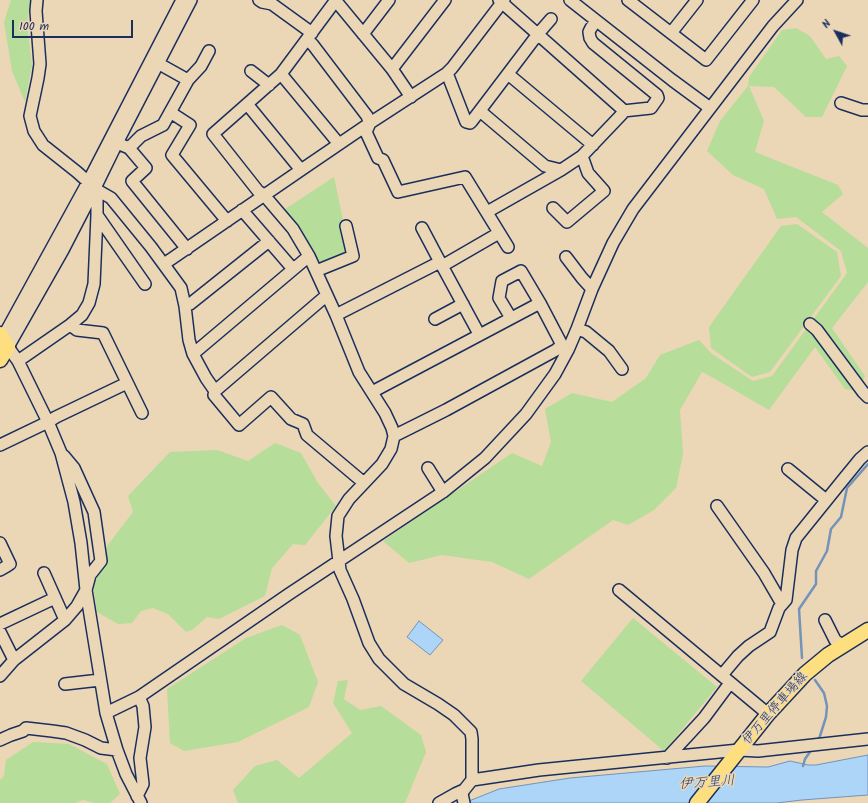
<!DOCTYPE html>
<meta charset="utf-8">
<style>
body{margin:0}
#map{position:relative;width:868px;height:803px;overflow:hidden;background:#ebd7b5;font-family:Kalam,sans-serif}
canvas{display:block}
.north{position:absolute;left:816px;top:12px;width:40px;height:40px;-webkit-text-stroke:3px #ebd7b5;paint-order:stroke;rotate:310deg;font-size:11px;font-weight:700;line-height:16px;text-align:center;color:#1b2f5e}
.north::after{content:'';display:block;margin:auto;width:14px;height:18px;background:#1b2f5e;clip-path:polygon(50% 0,100% 100%,50% 72%,0 100%)}
.scale{position:absolute;left:12px;top:20px;width:121px;height:18px;box-sizing:border-box;border:2px solid #1b2f5e;border-top:0;padding-left:5px;font-size:12px;line-height:14px;white-space:nowrap;color:#1b2f5e;-webkit-text-stroke:3px #ebd7b5;paint-order:stroke}
</style>
<div id="map">
<canvas width="868" height="803"></canvas>
<div class="north">N</div>
<div class="scale">100 m</div>
</div>
<script>
const ctx = document.querySelector('canvas').getContext('2d');
ctx.lineJoin = 'round';
function fillPath(path, color) { ctx.fillStyle = color; ctx.fill(path, 'evenodd'); }
const toPath = rows => new Path2D(rows.map(r => 'M' + r).join(''));
function trace(path, color, width, dash) { ctx.strokeStyle = color; ctx.lineWidth = width; ctx.lineCap = dash ? 'butt' : 'round'; ctx.setLineDash(dash || []); ctx.stroke(path); }
function write(font, color, halo, rows, align = 'center') {
  ctx.font = font + ' Kalam,"Klee One",sans-serif'; ctx.lineWidth = 3; ctx.setLineDash([]); ctx.textBaseline = 'middle'; ctx.strokeStyle = halo; ctx.fillStyle = color; for (const [text, x, y, turn = 0] of rows) {
    ctx.save(); ctx.translate(x, y); ctx.rotate((+turn || 0) * Math.PI / 180); ctx.textAlign = isNaN(turn) ? turn : align; if (halo) ctx.strokeText(text, 0, 0); ctx.fillText(text, 0, 0); ctx.restore();
  }
}
const green = toPath([
 [11,0,30,0,27,24,32,65,25,102,12,71,4,22],
 [796,28,810,36,826,59,839,56,847,66,822,117,806,117,774,87,749,86,764,121,755,152,838,185,843,194,822,212,868,248,868,282,832,328,865,376,858,391,845,389,815,347,769,410,710,376,702,372,680,410,683,454,676,488,654,510,628,525,613,520,529,579,492,562,442,555,409,563,383,541,512,453,542,466,551,442,545,409,572,393,612,402,646,378,660,355,699,340,712,354,753,381,772,376,847,273,841,251,796,217,777,219,764,189,733,175,707,151,720,121,748,86,749,77,782,30],
 [334,177,350,253,318,266,282,211],
 [797,224,837,252,841,276,770,372,752,377,711,348,709,327,781,226],
 [275,443,301,453,318,483,336,506,305,545,293,544,272,568,265,596,219,619,207,617,192,630,186,632,168,614,153,608,141,611,132,623,118,624,97,612,93,586,104,564,107,546,133,512,128,496,170,452,217,450,248,461],
 [633,618,717,687,664,751,581,681],
 [282,625,300,635,318,682,309,707,238,742,184,751,170,743,167,689,246,638],
 [348,680,344,699,360,710,381,706,421,735,426,752,405,803,238,803,233,790,255,766,277,760,299,778,352,733,333,703,338,681],
 [33,742,69,744,107,764,120,794,110,803,95,803,83,800,75,803,0,803,0,780,4,776,6,760]
]);
const water = toPath([
 [419,621,443,640,430,655,407,637,419,621],
 [868,755,868,795,802,800,776,803,464,803,499,789,570,778,705,766,768,767,790,761,808,765,816,765,868,755]
]);
const stream = toPath([
 [802,658,799,609,816,584,816,571,827,551,831,529,841,517,847,488,868,464],
 [815,680,824,693,827,706,826,717,820,736,818,740],
 [803,766,805,759,812,749]
]);
const minor = toPath([
 [37,0,36,11,40,64,38,78,30,116,34,131,43,145,77,172,97,190,111,198,151,247,181,288,185,306,189,340,193,354,206,378,215,391,214,395,239,425,271,397,291,419,303,424,307,435,364,483],
 [259,0,262,2,272,4,312,33],
 [336,0,281,74,213,134,258,191,264,195,293,229,309,256,336,315,359,372,385,413,392,428,394,436,391,449,382,464,349,499,338,516,336,536,340,570,353,599,369,643,379,659,404,684,438,704,454,715,471,732,472,739,472,780,464,790,462,794,464,803],
 [499,0,621,108,623,111],
 [570,0,672,80,710,108],
 [628,0,706,60,753,0],
 [336,1,392,69,411,97],
 [596,21,591,28,589,32,590,38,593,43,657,95,658,98,651,108,623,111],
 [671,33,697,0],
 [363,34,389,0],
 [307,39,313,45,367,116,370,123,366,132,378,158,383,160,398,192,465,177,508,247],
 [392,69,445,0],
 [251,71,269,85],
 [447,73,466,122,470,123,472,121,538,34,551,19],
 [281,74,339,144],
 [508,74,593,145],
 [188,80,201,66,209,51],
 [841,103,862,110,868,110],
 [247,104,301,170],
 [480,111,545,166,561,170],
 [170,112,190,125,172,155,227,221],
 [110,140,129,148,146,168,132,181,187,249],
 [129,148,141,136,163,125,188,80,154,61],
 [553,208,567,222,604,191,588,173,582,156],
 [242,210,293,269],
 [487,212,561,170,582,156,622,114,623,111],
 [97,215,145,284],
 [422,228,440,262],
 [566,257,582,278,592,289],
 [164,264,301,170,370,123,447,73,452,68,504,0],
 [442,266,499,233],
 [316,271,353,256,346,226],
 [185,306,190,304,269,241],
 [336,315,440,262,479,334],
 [511,318,499,298,502,281,521,271,540,303],
 [435,319,463,304],
 [810,324,817,330,863,392,868,397],
 [70,325,77,330,103,333,142,413],
 [577,329,586,332,609,351,622,369],
 [3,337,88,182,182,0],
 [193,354,309,256],
 [18,361,70,325,82,315,89,303,94,284,97,215,97,190],
 [215,391,327,295],
 [372,392,540,303,562,345],
 [394,436,446,410,556,350,562,345,567,349],
 [0,445,48,422,56,417,127,383],
 [428,468,443,492],
 [788,469,826,500],
 [717,506,764,573,782,604],
 [0,543,10,564,7,566,0,570],
 [44,573,65,620],
 [619,590,768,714],
 [825,620,835,640,843,646],
 [0,624,55,598],
 [0,632,14,660],
 [722,675,738,656,749,646,770,632,779,608,786,600,792,550,796,538,842,481,860,459,868,452],
 [0,676,14,660,65,620,77,606,86,590,90,575,101,561,94,512,74,468,64,456],
 [65,684,100,680],
 [106,713,139,697,289,594,443,492,485,458,526,414,555,374,568,350,577,329,592,289,613,243,633,209,773,26,797,0],
 [0,740,11,735,23,731,26,728,52,731,66,733,85,740,101,748,117,750],
 [667,758,704,718,730,683],
 [472,780,539,770,739,750,758,751,868,739],
 [137,796,143,784,140,758,145,727,143,706,139,697],
 [141,803,126,774,117,750,106,713,86,590,81,543,74,502,61,453,48,422,18,361,8,347,63,250,95,188,117,143,191,0],
 [439,803,455,794,464,790]
]);
const major = toPath([
 [0,334,8,347,0,360],
 [697,803,768,714,805,674,828,655,868,630]
]);
const streetNames = [
 ["伊万里停車場線",776,709,-49]
];
const waterNames = [
 ["伊万里川",707,784,-4]
];
fillPath(green, '#b6dd99');
fillPath(water, '#add5f7');
trace(water, '#7393ba', 1);
trace(stream, '#7393ba', 2.5);
trace(minor, '#1b2f5e', 14);
trace(major, '#1b2f5e', 17);
trace(minor, '#ebd7b5', 11);
trace(major, '#fedf80', 14);
write('13px', '#1b2f5e', '#ebd7b5', streetNames);
write('italic 14px', '#2a406d', '#ebd7b5', waterNames);
</script>
